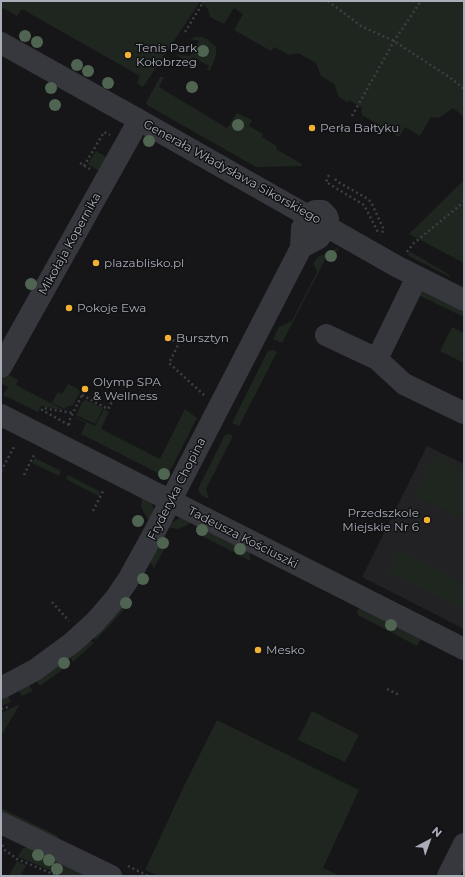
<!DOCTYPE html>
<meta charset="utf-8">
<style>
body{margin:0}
#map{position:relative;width:465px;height:877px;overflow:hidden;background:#161618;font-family:Montserrat,sans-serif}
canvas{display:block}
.frame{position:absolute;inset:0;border:2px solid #a8adb8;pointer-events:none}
.north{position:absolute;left:409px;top:821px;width:40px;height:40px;-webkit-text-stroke:3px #111113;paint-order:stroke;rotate:41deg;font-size:11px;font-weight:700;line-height:16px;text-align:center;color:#a8adb8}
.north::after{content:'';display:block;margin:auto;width:14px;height:18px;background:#a8adb8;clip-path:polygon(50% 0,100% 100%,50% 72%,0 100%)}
</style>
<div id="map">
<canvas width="465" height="877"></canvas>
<div class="frame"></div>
<div class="north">N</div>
</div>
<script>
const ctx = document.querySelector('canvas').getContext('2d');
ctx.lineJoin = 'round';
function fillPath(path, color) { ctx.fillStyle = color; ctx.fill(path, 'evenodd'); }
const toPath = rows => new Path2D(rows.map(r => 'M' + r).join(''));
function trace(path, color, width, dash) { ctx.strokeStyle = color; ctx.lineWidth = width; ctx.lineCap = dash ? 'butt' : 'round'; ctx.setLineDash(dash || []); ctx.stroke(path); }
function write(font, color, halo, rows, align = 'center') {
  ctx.font = font + ' Montserrat,sans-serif'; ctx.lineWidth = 3; ctx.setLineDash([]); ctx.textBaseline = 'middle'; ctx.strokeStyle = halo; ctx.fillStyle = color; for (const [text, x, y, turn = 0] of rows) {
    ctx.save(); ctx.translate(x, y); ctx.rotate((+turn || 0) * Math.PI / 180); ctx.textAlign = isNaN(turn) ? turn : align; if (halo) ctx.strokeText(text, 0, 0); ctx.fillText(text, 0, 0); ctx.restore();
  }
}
const built = toPath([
 [427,446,464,464,464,629,362,577]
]);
const green = toPath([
 [1,1,464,1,464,117,453,108,439,118,431,117,420,136,405,127,399,137,362,115,361,110,362,108,349,100,348,103,339,97,334,84,321,76,316,63,298,53,289,55,274,47,271,51,234,30,243,14,234,8,224,24,210,17,208,9,200,2,143,87,137,83,140,76,22,9,17,16,1,7],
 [195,37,201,37,207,39,216,47,216,55,210,71,207,69,209,66,193,57,190,63,175,54,190,56,199,41,190,39],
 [160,77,164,77,159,87,227,128,237,113,252,120,249,126,263,134,262,137,277,146,276,149,302,164,301,166,256,167,147,105,146,103],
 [96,151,107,157,99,171,88,164],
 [464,180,464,263,409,234],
 [337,248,340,250,328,254,282,343,273,339,279,327,292,321,317,272,313,263,318,257],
 [411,252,451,276,450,277,407,255],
 [421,290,464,312,464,317,416,294],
 [452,327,464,333,464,363,440,351],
 [273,350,277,352,239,426,232,423,268,351],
 [4,372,18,380,16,385,64,410,41,406,38,412,3,395,8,387,1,384,1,377],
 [68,384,78,389,80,392,73,405,66,407,65,409,52,403,58,392,62,394],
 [86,400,103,408,95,424,76,415,83,401],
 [104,409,109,412,101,429,160,459,185,409,197,418,169,473,162,475,81,434,86,423,76,418,76,417,95,426],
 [229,434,233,436,206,489,209,499,201,495,198,489,225,435],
 [436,454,464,468,464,511,460,518,415,496],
 [35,458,61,471,59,476,32,463],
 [68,475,101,492,98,496,66,479],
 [142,498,152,503,154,511,152,521,148,519,143,511,141,507],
 [179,518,184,518,191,522,186,526,178,529,166,527],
 [200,524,248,548,251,561,200,535,198,530],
 [162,534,167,544,154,568,150,563],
 [399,550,464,583,464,610,389,572],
 [127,599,131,602,96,640,93,637],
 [360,605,421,639,417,646,358,615,357,612],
 [90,640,94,643,73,662,70,657],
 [66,660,69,665,40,686,37,682,37,678],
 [29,685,33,691,22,696,19,691,8,696,11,702,1,706,1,696],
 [20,704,1,736,1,713],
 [312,711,359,735,345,762,298,740],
 [217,720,359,790,323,868,340,876,159,876,145,870,184,786],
 [1,808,58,836,57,839,1,814],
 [28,847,92,876,65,876,18,857,22,849],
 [17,861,26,865,21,876,9,876]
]);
const path = toPath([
 [328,1,361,26,394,41,452,79,464,89],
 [185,32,204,1],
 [352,116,394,41,421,1],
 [80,163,90,169],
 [84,166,104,132,110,135],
 [329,175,326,182,364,205,379,234],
 [335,179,338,182,368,199,371,202,384,230,380,235],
 [407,252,414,243,458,207,464,201],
 [168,338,179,343,169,363,204,395],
 [82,395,108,409,113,400],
 [69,425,42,410,43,408,73,413],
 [69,425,70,419,85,389],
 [1,471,15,445],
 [24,475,34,455],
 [93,511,104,489],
 [52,602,69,621],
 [387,689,399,695],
 [1,709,8,707],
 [2,845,5,850,17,859,58,876],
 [128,866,148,876]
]);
const minor = toPath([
 [1,43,139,120,398,267,464,300],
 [326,335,377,359,417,277],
 [377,359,404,384,464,413],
 [1,367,139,120],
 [1,415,464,649],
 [1,688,35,670,73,642,95,622,115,599,128,580,155,531,301,248,302,228,312,213,315,211,322,211,327,216,328,219,327,226,319,238,302,247],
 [1,823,111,876],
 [448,876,464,844]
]);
const trees = [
 [25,36],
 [37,42],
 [203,51],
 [77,65],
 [88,71],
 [108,83],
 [192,87],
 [51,88],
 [55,105],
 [238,125],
 [149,141],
 [331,256],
 [31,284],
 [164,474],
 [138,521],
 [202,530],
 [163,543],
 [240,549],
 [143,579],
 [126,603],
 [391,625],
 [64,663],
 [38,855],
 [49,860],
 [57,869]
];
const markers = [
 [128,55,4,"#f2b134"],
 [312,128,4,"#f2b134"],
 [96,263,4,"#f2b134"],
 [69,308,4,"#f2b134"],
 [168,338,4,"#f2b134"],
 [85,389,4,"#f2b134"],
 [427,520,4,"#f2b134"],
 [258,650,4,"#f2b134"]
];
const poiNames = [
 ["Tenis Park",136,48],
 ["Kołobrzeg",136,62],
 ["Perła Bałtyku",320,128],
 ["plazablisko.pl",104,263],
 ["Pokoje Ewa",77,308],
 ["Bursztyn",176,338],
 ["Olymp SPA",93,382],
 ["& Wellness",93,396],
 ["Przedszkole",419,513,"right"],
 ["Miejskie Nr 6",419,527,"right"],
 ["Mesko",266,650]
];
const streetNames = [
 ["Generała Władysława Sikorskiego",232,172,29],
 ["Mikołaja Kopernika",70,244,-61],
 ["Fryderyka Chopina",177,489,-63],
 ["Tadeusza Kościuszki",243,538,27]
];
fillPath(built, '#222225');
fillPath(green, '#1e261f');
trace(path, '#3d3f44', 2.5, [2, 3]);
trace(minor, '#37383d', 22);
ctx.fillStyle = '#506452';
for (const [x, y] of trees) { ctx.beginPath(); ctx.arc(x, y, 6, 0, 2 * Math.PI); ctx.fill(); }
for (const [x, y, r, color] of markers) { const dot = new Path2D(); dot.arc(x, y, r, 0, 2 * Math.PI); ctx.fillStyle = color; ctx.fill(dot); trace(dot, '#111113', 1.5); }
write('12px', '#a8adb8', '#111113', poiNames, 'left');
write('12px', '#a8adb8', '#111113', streetNames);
</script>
